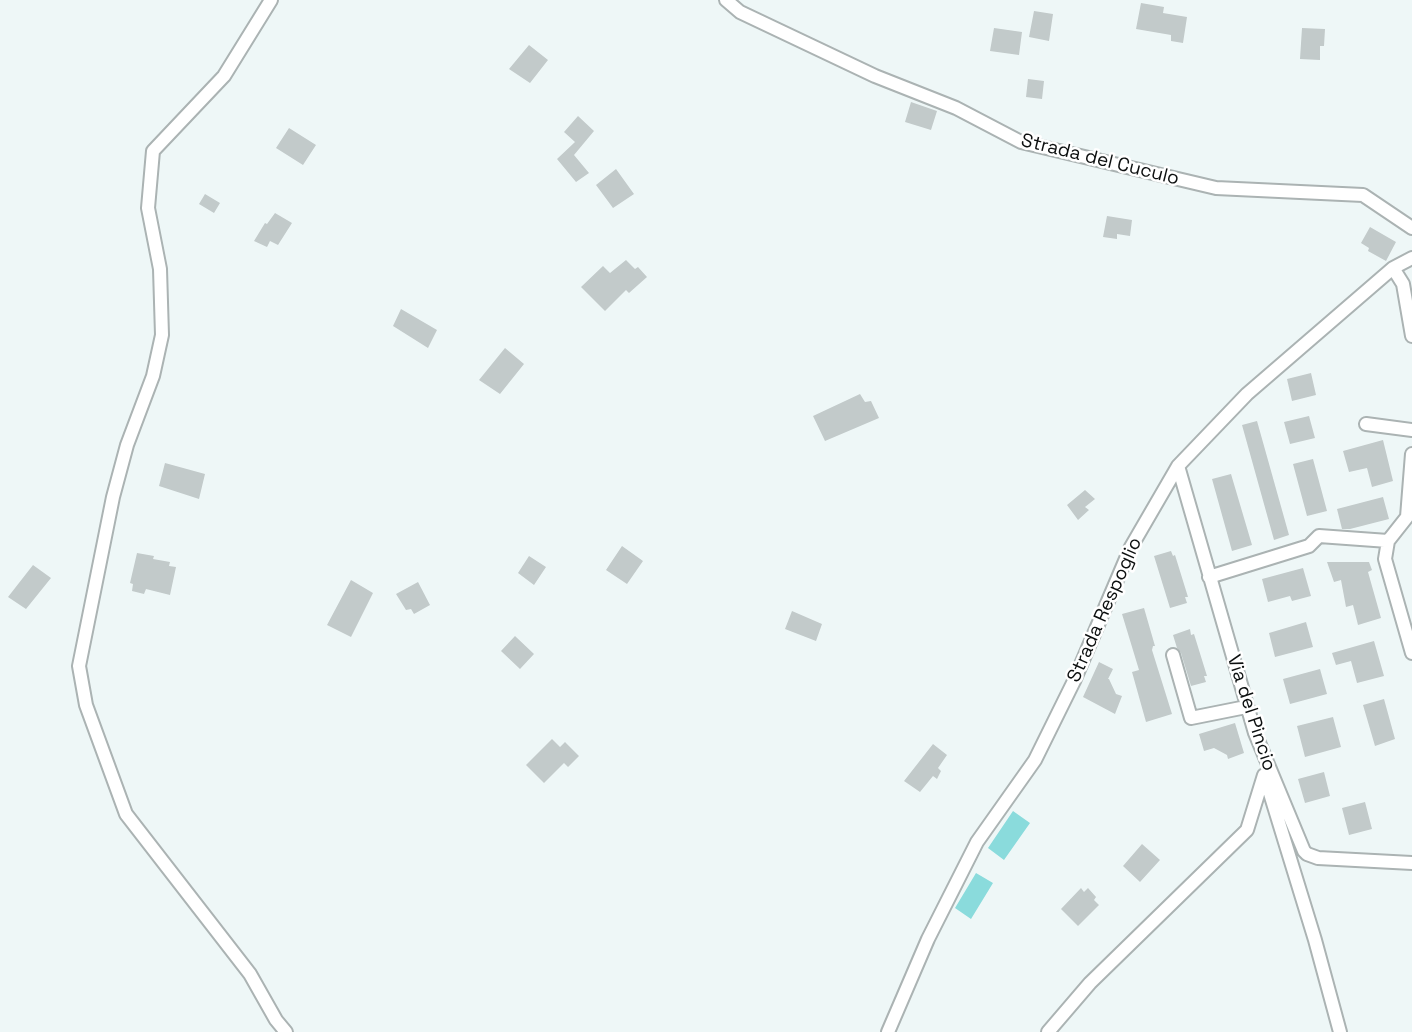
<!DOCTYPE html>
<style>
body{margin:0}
canvas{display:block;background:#eef7f7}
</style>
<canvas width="1412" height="1032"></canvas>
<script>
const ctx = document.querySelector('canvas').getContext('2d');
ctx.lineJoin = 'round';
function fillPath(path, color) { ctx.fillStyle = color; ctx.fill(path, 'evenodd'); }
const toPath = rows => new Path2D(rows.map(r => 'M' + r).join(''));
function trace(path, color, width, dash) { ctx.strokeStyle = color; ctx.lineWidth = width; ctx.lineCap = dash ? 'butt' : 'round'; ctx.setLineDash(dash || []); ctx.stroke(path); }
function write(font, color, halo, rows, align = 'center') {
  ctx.font = font + ' "Space Grotesk",sans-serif'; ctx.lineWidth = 5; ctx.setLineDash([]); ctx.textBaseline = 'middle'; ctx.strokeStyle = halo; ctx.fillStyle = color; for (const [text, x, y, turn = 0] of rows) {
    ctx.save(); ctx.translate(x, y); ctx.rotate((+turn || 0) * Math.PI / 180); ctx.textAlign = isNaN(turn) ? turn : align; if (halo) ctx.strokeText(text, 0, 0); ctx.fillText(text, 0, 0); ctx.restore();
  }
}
const green = toPath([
 [1013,811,1030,823,1004,860,988,848],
 [976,873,993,883,971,919,955,908]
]);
const building = toPath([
 [1141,3,1164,7,1163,13,1187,17,1183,43,1171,41,1171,35,1136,29],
 [1034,11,1053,14,1049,41,1029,37],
 [994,28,1022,32,1019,55,990,51],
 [1302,28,1325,29,1324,46,1320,46,1320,60,1300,59],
 [529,45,548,60,530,83,509,69],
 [1028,79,1044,81,1042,99,1026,97],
 [911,102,937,111,931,130,905,122],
 [578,116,594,131,574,155,589,173,576,182,557,159,575,142,564,132],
 [289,128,316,145,303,165,276,148],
 [616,169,634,194,613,208,596,185],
 [205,194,220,203,214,213,199,204],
 [275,213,292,223,278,245,270,241,267,247,254,241,265,223,267,224],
 [1107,216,1132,220,1130,236,1117,234,1117,239,1103,237],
 [1370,227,1396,242,1386,261,1368,251,1369,248,1361,243],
 [626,260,635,269,638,267,647,277,629,293,626,290,605,311,581,287,603,266,610,273],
 [401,309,437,330,428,348,393,326],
 [505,348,524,364,500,394,479,380],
 [1311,373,1316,395,1292,401,1287,379],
 [860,394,865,402,871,401,879,418,825,441,813,416],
 [1309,416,1315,438,1290,444,1284,422],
 [1257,421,1289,535,1274,540,1242,425],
 [1383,440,1393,481,1372,487,1367,468,1349,472,1343,451],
 [1313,459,1327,511,1307,516,1293,464],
 [165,463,205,474,199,499,159,486],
 [1231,474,1252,545,1232,551,1212,479],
 [1085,490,1095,499,1085,507,1089,510,1078,520,1067,505],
 [1383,497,1389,519,1350,529,1342,529,1337,509],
 [622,546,643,561,627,584,606,570],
 [1171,551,1173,556,1175,555,1188,597,1185,597,1187,603,1170,608,1154,556],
 [137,553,154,556,153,559,170,562,169,566,176,567,170,595,146,589,144,594,132,591,133,584,130,583],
 [529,556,546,567,534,585,518,573],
 [1327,562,1369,562,1372,570,1368,572,1381,618,1358,625,1353,605,1346,607,1341,580,1334,582],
 [33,565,51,578,26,609,8,597],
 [1303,568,1311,596,1292,601,1290,596,1268,602,1262,579],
 [351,580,373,593,351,637,327,625],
 [418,582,430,605,414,614,411,609,406,610,396,594],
 [1144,608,1155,646,1153,646,1152,650,1172,714,1146,722,1132,672,1139,670,1122,614],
 [792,611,822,624,816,641,785,629],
 [1306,622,1313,647,1275,657,1269,633],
 [1190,629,1191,635,1194,634,1207,676,1204,676,1206,682,1191,686,1181,653,1177,648,1173,635],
 [515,636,534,654,520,669,501,651],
 [1374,641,1384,676,1357,683,1351,661,1336,665,1332,653],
 [1099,662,1113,669,1108,679,1109,679,1116,694,1122,696,1115,714,1083,697],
 [1320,669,1327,694,1290,704,1283,679],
 [1384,699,1395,739,1375,746,1363,705],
 [1333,717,1341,747,1305,757,1297,726],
 [1235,723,1244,753,1228,759,1227,755,1214,748,1204,751,1199,734],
 [552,739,560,747,565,742,579,756,568,767,564,763,544,783,526,765],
 [933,744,947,755,938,768,941,771,937,779,933,776,920,792,904,781],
 [1324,772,1330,796,1305,803,1298,779],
 [1365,802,1372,829,1349,835,1342,808],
 [1142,844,1160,860,1140,882,1123,866],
 [1081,888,1084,892,1088,888,1096,897,1094,900,1099,905,1078,926,1061,909]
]);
const street = toPath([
 [271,0,224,76,153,151,148,208,160,269,162,335,153,376,127,445,113,497,79,666,86,705,126,814,250,974,276,1020,286,1032],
 [726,0,740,12,875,76,956,108,1021,142,1216,188,1363,195,1412,228],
 [1393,268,1403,284,1412,336],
 [1366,424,1412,430],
 [1412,454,1407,517,1388,541,1385,559,1412,653],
 [1178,466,1255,733,1304,851,1307,854,1318,858,1412,863],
 [1209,577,1309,546,1319,536,1388,541],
 [1173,655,1191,718,1246,707],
 [1265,777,1315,940,1340,1032],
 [888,1032,928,939,977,842,1035,760,1074,681,1131,547,1178,466,1247,394,1393,268,1412,258],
 [1048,1032,1090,983,1247,830,1264,775]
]);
const streetNames = [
 ["Strada del Cuculo",1100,160,14],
 ["Strada Respoglio",1105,610,-66],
 ["Via del Pincio",1251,713,72]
];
fillPath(green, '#8adbdc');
fillPath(building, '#c2caca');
trace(street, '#abb3b3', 16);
trace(street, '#fff', 12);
write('19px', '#0c0f0f', '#fff', streetNames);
</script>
